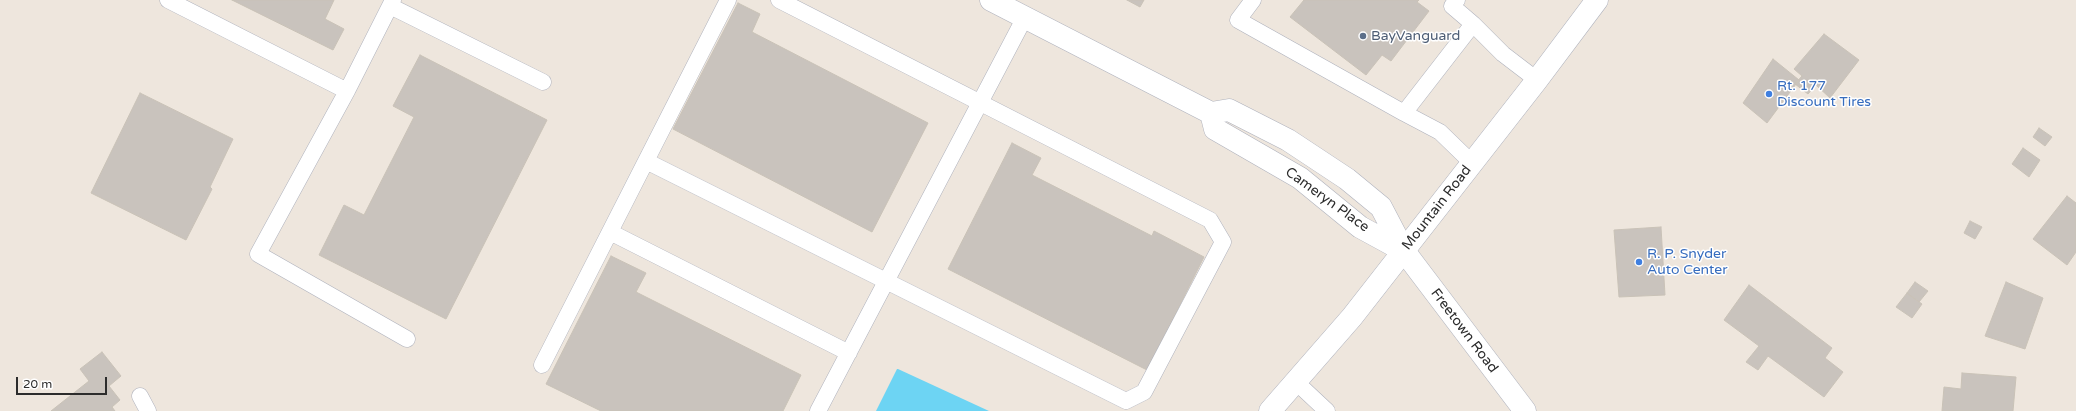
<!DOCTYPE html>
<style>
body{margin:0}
#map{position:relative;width:2076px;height:411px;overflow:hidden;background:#eee6dd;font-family:"Varela Round",sans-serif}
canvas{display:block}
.scale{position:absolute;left:16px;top:377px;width:91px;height:18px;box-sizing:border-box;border:2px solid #2c2c2c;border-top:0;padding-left:5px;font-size:12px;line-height:14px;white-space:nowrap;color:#2c2c2c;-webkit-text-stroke:3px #fff;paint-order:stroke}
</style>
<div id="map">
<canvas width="2076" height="411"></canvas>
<div class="scale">20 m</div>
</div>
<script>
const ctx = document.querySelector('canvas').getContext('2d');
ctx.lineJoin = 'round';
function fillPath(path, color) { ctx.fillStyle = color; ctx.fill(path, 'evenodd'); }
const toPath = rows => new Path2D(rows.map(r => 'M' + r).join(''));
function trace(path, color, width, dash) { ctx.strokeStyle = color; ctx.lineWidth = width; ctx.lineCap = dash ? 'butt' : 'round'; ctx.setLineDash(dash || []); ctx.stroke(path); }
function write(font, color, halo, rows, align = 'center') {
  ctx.font = font + ' "Varela Round",sans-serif'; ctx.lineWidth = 3; ctx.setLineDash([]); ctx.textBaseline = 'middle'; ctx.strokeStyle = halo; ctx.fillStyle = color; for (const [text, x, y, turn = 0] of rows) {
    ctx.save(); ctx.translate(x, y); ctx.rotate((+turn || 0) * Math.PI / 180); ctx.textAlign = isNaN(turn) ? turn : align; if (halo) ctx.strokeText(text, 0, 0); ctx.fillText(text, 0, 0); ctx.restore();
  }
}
const water = toPath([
 [897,369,898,369,989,411,876,411]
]);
const building = toPath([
 [232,0,334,0,325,19,344,29,333,50,232,0],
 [1127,0,1144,0,1140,7,1127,0],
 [1304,0,1419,0,1417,2,1429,11,1391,61,1382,55,1366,75,1290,17,1304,0],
 [738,3,760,14,752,32,928,123,872,232,673,129,738,3],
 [1824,34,1859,60,1830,98,1816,85,1808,94,1795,84,1802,76,1794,69,1824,34],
 [420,55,547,120,446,319,319,255,344,205,364,215,414,117,393,106,420,55],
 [1773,59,1799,80,1767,123,1743,103,1773,59],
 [140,93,233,139,210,187,212,189,186,240,91,193,140,93],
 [2039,128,2052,137,2045,146,2033,137,2039,128],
 [1012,143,1041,158,1032,175,1152,236,1154,231,1204,257,1147,370,948,269,1012,143],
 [2023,148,2040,160,2029,177,2012,164,2023,148],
 [2067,196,2076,203,2076,252,2067,265,2033,239,2067,196],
 [1970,221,1982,227,1975,239,1964,233,1970,221],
 [1661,227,1665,295,1619,297,1614,230,1661,227],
 [611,256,646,273,636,292,801,375,783,411,601,411,546,384,611,256],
 [1915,282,1928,291,1919,302,1907,293,1915,282],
 [2006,282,2043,298,2025,349,1985,336,2006,282],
 [1749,285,1832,348,1825,358,1843,372,1824,397,1768,356,1758,370,1746,362,1759,346,1724,320,1749,285],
 [1907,293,1922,304,1912,318,1896,307,1907,293],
 [102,352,121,376,109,386,120,400,112,407,115,411,51,411,89,381,80,369,102,352],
 [1962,373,2016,377,2013,411,1942,411,1944,387,1961,389,1962,373]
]);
const service = toPath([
 [168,0,347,91,393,0],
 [1253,0,1238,20,1404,113],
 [1457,0,1452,6,1473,24,1503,54,1537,80],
 [390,6,543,82],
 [347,91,258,254,407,339],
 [646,161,1126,401,1144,392,1223,242,1210,220,779,0],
 [1472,163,1440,132,1404,113,1473,24],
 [610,232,849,353],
 [542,365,728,0],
 [1296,382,1327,411],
 [140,396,148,411],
 [818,411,1025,17]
]);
const minor = toPath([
 [991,0,1211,113,1229,110,1288,140,1347,179,1381,207,1404,251],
 [1211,113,1215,129,1300,178,1360,227,1404,251]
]);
const tertiary = toPath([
 [1404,251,1525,411]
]);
const secondary = toPath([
 [1270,411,1352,317,1537,80,1597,0]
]);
const markers = [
 [1363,36,4,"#5c6f8a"],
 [1769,94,4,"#3f7fe0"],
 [1639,262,4,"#3f7fe0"]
];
const serviceNames = [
 ["BayVanguard",1371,36]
];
const shopNames = [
 ["Rt. 177",1777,86],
 ["Discount Tires",1777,102],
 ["R. P. Snyder",1647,254],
 ["Auto Center",1647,270]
];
const streetNames = [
 ["Cameryn Place",1327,200,36],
 ["Mountain Road",1437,208,-52],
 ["Freetown Road",1464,331,53]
];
fillPath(water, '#6dd4f3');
fillPath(building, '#c9c3bd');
trace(building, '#c9c2b7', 1);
trace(service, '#aeb1bc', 17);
trace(minor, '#aeb1bc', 23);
trace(tertiary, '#aeb1bc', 23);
trace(secondary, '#aeb1bc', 23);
trace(service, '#fff', 16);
trace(minor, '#fff', 22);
trace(tertiary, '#fff', 22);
trace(secondary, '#fff', 22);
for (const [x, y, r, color] of markers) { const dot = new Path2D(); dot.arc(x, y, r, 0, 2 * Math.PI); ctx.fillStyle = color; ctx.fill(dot); trace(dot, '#fff', 1.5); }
write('14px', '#4e5e75', '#fff', serviceNames, 'left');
write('14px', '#366cbe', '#fff', shopNames, 'left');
write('14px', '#2c2c2c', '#fff', streetNames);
</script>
